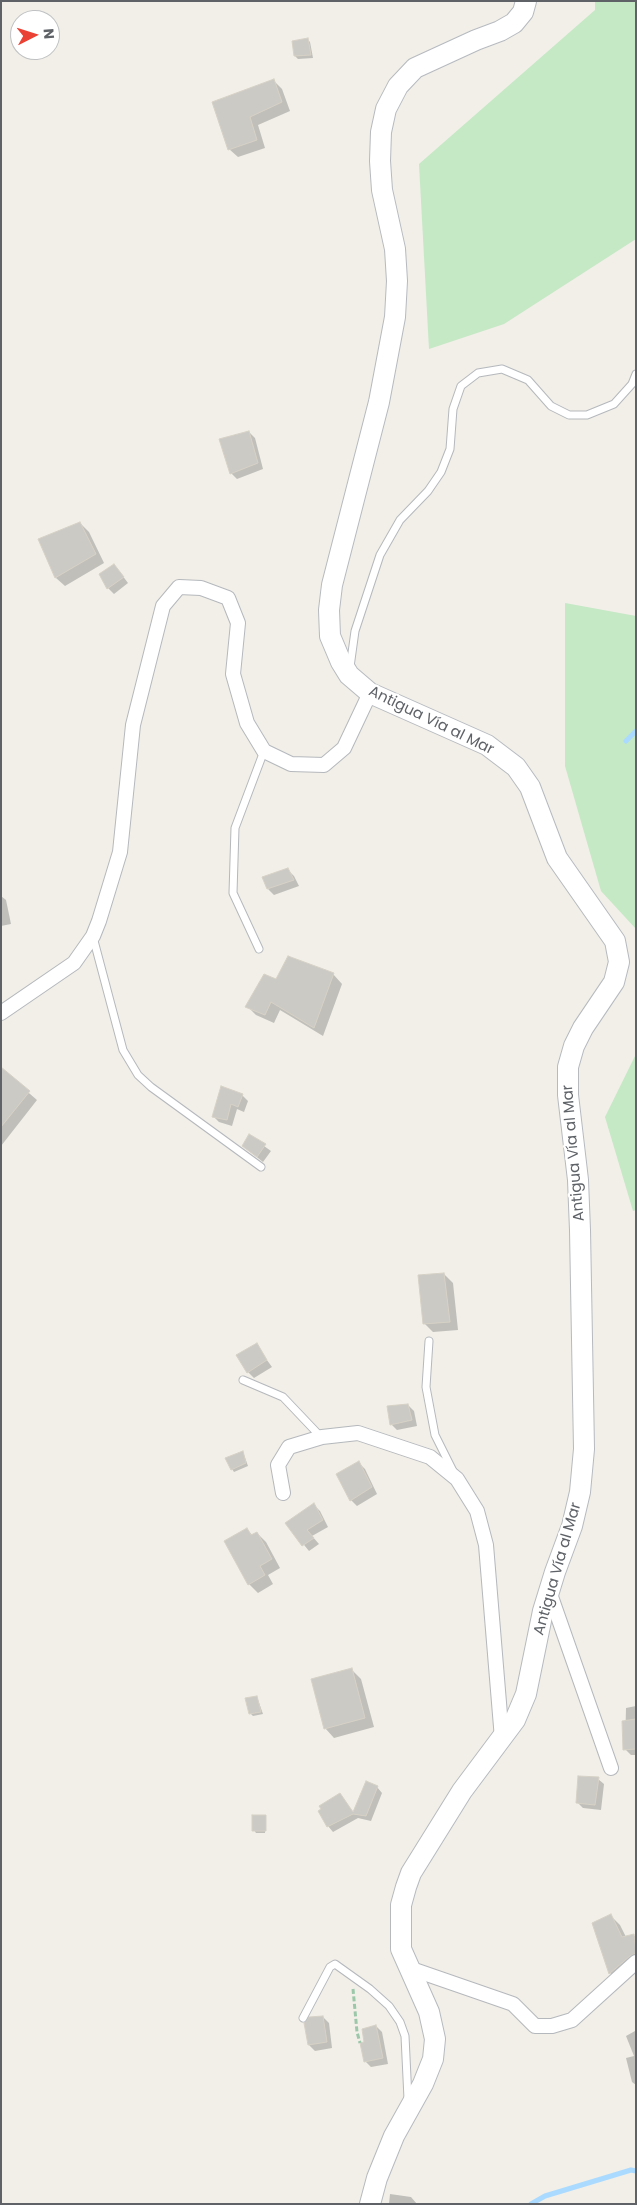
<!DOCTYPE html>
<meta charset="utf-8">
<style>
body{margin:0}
#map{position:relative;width:637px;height:2205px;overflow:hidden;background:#f1efe8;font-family:Poppins,sans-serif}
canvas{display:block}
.frame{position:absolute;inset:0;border:2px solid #5f6368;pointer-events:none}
.north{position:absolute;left:10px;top:10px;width:50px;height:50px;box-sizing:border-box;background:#fff;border:1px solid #bfc1c3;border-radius:50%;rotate:85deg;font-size:14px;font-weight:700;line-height:20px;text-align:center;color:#5f6368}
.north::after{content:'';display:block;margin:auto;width:18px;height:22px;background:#ea4335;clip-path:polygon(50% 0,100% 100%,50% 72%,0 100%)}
</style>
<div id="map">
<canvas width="637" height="2205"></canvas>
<div class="frame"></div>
<div class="north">N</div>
</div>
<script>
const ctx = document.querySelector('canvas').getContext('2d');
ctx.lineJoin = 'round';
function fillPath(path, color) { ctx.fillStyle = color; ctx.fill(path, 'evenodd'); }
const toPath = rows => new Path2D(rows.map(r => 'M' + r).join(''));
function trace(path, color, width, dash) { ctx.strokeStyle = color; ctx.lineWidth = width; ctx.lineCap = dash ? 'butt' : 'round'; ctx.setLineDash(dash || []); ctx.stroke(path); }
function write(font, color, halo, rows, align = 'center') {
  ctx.font = font + ' Poppins,sans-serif'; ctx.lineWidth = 4.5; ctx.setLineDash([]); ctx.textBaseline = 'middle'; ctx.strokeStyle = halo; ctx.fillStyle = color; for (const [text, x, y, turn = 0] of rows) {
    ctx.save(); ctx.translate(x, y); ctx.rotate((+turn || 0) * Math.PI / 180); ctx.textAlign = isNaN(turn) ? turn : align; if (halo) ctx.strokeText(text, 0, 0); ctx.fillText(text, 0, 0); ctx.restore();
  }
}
const green = toPath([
 [595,1,636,1,636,239,504,324,429,349,419,164,595,10],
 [565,603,636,616,636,929,601,891,565,766],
 [636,1054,636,1210,633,1211,605,1117]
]);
const shadow = toPath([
 [308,40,310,42,313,58,298,59,295,56,294,42],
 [274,81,282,89,290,111,258,125,265,148,238,157,229,149,214,103],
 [249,432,255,438,263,469,237,479,231,473],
 [80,523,89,532,104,563,65,586,56,578],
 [119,571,128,583,114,594,108,588],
 [288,870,294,876,299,886,274,895,268,889],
 [1,896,6,900,11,924,1,926],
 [333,974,342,984,323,1036,280,1010,274,1023,256,1015,247,1006,277,981],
 [1,1069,37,1100,1,1146],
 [242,1095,248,1101,244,1112,237,1109,232,1126,219,1122,213,1116],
 [250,1136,271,1151,263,1162,243,1146],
 [444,1274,453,1283,458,1330,433,1332,424,1323],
 [256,1345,272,1367,254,1378,248,1372],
 [408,1405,414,1411,417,1426,397,1430,391,1424],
 [243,1452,248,1466,234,1472,232,1469],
 [359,1463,365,1469,377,1494,357,1506,351,1500],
 [314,1505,320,1511,328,1527,312,1536,319,1544,309,1551,287,1524],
 [247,1529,253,1536,257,1533,266,1542,280,1568,268,1575,273,1584,258,1593,249,1584],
 [352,1670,361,1679,374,1727,334,1738,325,1728],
 [257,1697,263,1714,253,1716,250,1713],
 [636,1706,636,1755,631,1755,625,1749,626,1708],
 [598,1779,604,1784,601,1810,583,1808,577,1802],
 [377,1787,382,1793,371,1821,358,1818,333,1832,328,1826,340,1795,354,1813],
 [265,1816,265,1833,256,1833,254,1830],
 [611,1916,620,1925,626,1937,633,1935,636,1937,636,1967,619,1982,610,1973,593,1923],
 [323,2017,329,2023,332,2048,315,2051,309,2045],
 [376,2026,382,2032,388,2064,371,2067,365,2061,365,2043],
 [635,2031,636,2032,636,2085,632,2082,626,2058,634,2056,626,2036],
 [390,2194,411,2197,417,2204,389,2204]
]);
const stream = toPath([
 [626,741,636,731],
 [531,2204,545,2196,631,2170,636,2171]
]);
const building = toPath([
 [308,38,311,55,294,56,292,41,308,38],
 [274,79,282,102,250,117,257,140,228,150,212,102,274,79],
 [249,431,258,463,230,474,219,439,249,431],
 [80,522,96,554,55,578,38,539,80,522],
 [114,564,124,577,107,589,99,574,114,564],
 [288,868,294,880,267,889,262,877,288,868],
 [288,956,334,973,314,1028,271,1002,265,1015,245,1007,264,974,276,979,288,956],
 [1,1067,30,1091,1,1127,1,1067],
 [221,1086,243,1094,238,1107,231,1104,227,1120,212,1117,221,1086],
 [249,1134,266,1144,257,1157,242,1146,249,1134],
 [444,1273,450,1322,423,1324,418,1275,444,1273],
 [257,1343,267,1360,247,1373,236,1355,257,1343],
 [408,1404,412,1420,390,1425,387,1406,408,1404],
 [243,1451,246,1463,231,1470,225,1458,243,1451],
 [359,1461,372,1487,350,1501,336,1474,359,1461],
 [314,1503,323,1520,307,1530,314,1538,302,1546,285,1523,314,1503],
 [247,1528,251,1535,257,1532,272,1559,260,1566,265,1575,248,1585,224,1541,247,1528],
 [352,1668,365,1718,324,1729,311,1679,352,1668],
 [257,1696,261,1712,249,1714,245,1698,257,1696],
 [636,1719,636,1749,623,1750,622,1721,636,1719],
 [578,1776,599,1777,595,1805,576,1803,578,1776],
 [366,1781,378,1786,366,1816,353,1814,327,1827,318,1811,321,1809,319,1806,340,1793,353,1812,366,1781],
 [252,1815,266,1815,266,1831,252,1831,252,1815],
 [611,1914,622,1937,634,1934,636,1953,630,1956,609,1974,592,1923,611,1914],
 [323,2016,327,2042,308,2045,304,2023,309,2017,323,2016],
 [376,2025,383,2058,364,2062,360,2043,364,2042,362,2029,376,2025]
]);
const path = toPath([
 [353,1989,357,2032,360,2043]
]);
const lane = toPath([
 [350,667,355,631,380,555,400,520,428,491,441,472,450,449,453,409,461,386,478,373,502,369,528,380,551,406,569,415,587,415,614,404,632,384,636,374],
 [93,937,123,1050,138,1075,151,1087,261,1167],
 [259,949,233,893,235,828,264,751],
 [429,1341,426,1387,435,1435,454,1473],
 [243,1380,283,1397,321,1437],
 [303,2018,330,1967,335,1964,370,1989,389,2006,400,2022,405,2036,408,2099]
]);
const street = toPath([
 [1,1013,74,963,93,936,99,921,120,852,133,725,163,606,179,587,201,588,228,598,238,623,233,674,247,723,264,751,291,764,324,765,344,748,370,693],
 [283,1493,278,1465,289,1447,322,1437,358,1433,430,1457,457,1479,477,1511,486,1545,502,1739],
 [549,1591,611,1768],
 [409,1968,513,2004,535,2026,552,2026,572,2020,636,1962]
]);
const secondary = toPath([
 [370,2204,377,2178,394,2136,423,2084,433,2059,435,2039,429,2012,401,1949,401,1905,406,1887,411,1873,462,1791,515,1720,526,1694,543,1611,555,1572,572,1526,580,1492,584,1449,580,1230,578,1180,568,1095,568,1067,574,1046,583,1028,614,982,619,962,615,941,557,858,530,787,516,767,487,745,370,693,349,675,341,662,330,636,329,610,332,585,379,402,395,317,397,281,395,249,382,190,380,161,381,132,386,109,398,86,415,68,476,40,500,31,514,23,523,12,526,1]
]);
const streetNames = [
 ["Antigua Vía al Mar",431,721,26],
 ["Antigua Vía al Mar",574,1153,-95],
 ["Antigua Vía al Mar",558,1569,-74]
];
fillPath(green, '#c5e8c5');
fillPath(shadow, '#0003');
trace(stream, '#aadaff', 5);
fillPath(building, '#cccac5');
trace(building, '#d6d1c6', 1);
trace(lane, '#b5b8bc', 9);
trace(street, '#b5b8bc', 16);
trace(secondary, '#b6babf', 22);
trace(path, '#9cc7a9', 3, [5, 2.5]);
trace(lane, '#fff', 7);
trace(street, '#fff', 14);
trace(secondary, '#fff', 20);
write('15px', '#5f6368', '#fff', streetNames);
</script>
